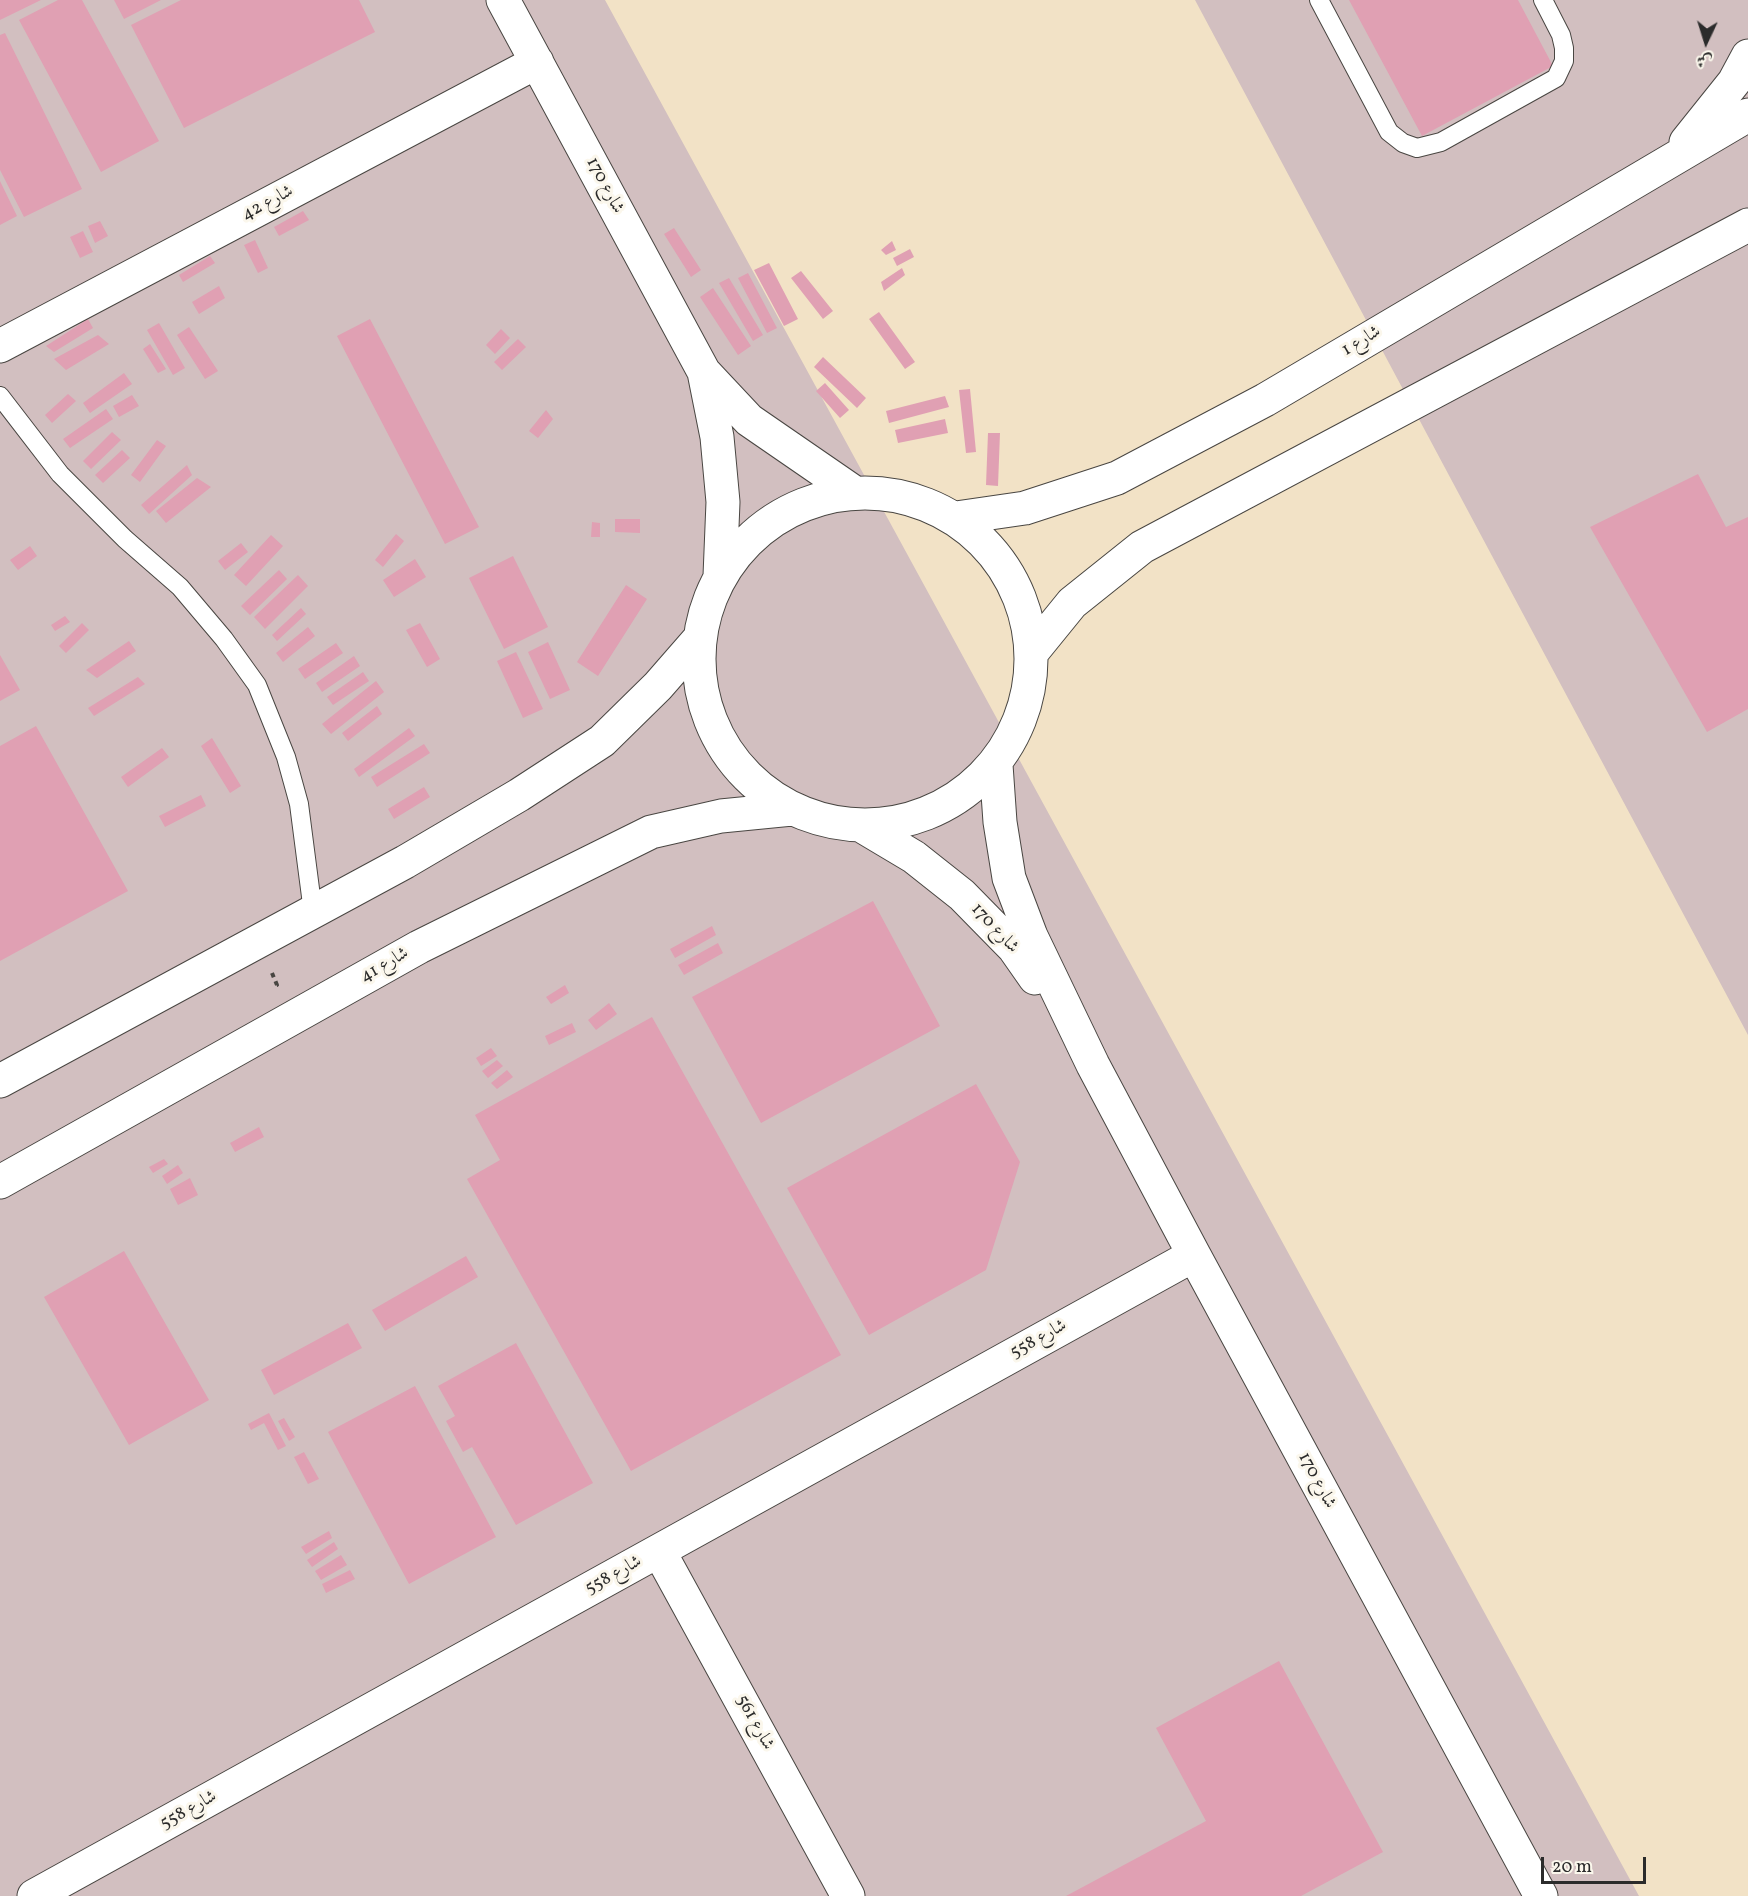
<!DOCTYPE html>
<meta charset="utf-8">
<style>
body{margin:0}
#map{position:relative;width:1748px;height:1896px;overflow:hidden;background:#f2e2c6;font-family:Vollkorn,Amiri,serif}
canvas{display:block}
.north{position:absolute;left:1676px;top:12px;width:60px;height:60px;-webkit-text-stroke:4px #fbf7ec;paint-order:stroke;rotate:184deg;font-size:16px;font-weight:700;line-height:24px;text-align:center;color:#2b2b2b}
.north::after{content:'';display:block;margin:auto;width:21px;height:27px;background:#2b2b2b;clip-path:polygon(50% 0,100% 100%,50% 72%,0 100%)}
.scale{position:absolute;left:1541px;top:1857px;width:105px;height:27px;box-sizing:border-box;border:3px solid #2b2b2b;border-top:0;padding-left:8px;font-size:18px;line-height:21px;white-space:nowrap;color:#2b2b2b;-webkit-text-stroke:4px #fbf7ec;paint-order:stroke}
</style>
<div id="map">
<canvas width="1748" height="1896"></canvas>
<div class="north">ش</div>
<div class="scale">20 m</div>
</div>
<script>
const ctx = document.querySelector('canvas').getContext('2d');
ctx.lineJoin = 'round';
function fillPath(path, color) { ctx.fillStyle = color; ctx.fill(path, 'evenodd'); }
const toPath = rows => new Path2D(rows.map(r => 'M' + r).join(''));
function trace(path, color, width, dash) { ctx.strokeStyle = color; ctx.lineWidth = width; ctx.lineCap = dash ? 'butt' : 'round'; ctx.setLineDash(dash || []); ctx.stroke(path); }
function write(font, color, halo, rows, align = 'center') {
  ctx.font = font + ' Vollkorn,Amiri,serif'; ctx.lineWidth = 6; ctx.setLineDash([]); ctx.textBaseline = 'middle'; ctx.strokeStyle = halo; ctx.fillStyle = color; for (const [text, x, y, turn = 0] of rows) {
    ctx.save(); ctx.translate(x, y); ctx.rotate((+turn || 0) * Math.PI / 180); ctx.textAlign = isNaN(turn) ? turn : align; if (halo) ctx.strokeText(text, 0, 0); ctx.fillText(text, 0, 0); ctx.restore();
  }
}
const industrial = toPath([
 [0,0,605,0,1639,1896,0,1896],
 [1195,0,1748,0,1748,1035]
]);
const building = toPath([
 [0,0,41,0,0,20],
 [58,0,82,0,159,141,101,172,19,20],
 [114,0,161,0,124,19],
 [181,0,359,0,375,32,184,128,131,25],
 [1349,0,1518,0,1553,66,1422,136],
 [5,33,82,189,24,217,0,170,0,35],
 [0,181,17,216,0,225],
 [303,211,309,220,279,236,274,227],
 [100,221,108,236,95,243,88,226],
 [674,228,701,270,691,277,664,234],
 [83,231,93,252,80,258,70,237],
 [255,240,268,268,258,273,244,245],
 [892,241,896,250,886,255,881,250],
 [910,249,914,257,897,266,893,258],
 [210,256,215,263,183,282,179,275],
 [769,263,798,319,784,326,754,270],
 [902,268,905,275,884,291,881,282],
 [801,271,833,311,823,319,791,278],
 [748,273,777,328,767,333,738,278],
 [729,278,763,335,753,341,719,283],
 [219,286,225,298,199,314,192,302],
 [713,288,751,346,738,355,700,297],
 [879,312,915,362,905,369,869,319],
 [88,319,93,328,54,352,46,346],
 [370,319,479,527,445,544,337,336],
 [159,323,185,368,173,375,147,330],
 [189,327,218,371,205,379,177,335],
 [501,329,510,338,495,354,486,345],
 [98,335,109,344,66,370,54,359],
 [518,339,526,347,502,370,494,362],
 [150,344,166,369,158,373,143,349],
 [823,357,866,398,857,408,814,367],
 [124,373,132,384,90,413,83,403],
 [825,383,849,410,840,418,816,391],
 [970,389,976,452,966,453,959,390],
 [68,394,76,401,52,423,45,415],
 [132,395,139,406,119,417,113,406],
 [945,396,949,407,889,423,886,411],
 [106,409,113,419,70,448,63,439],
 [546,410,553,419,538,438,529,431],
 [945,419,948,433,898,443,895,430],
 [112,432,121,440,91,469,83,461],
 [988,433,1000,433,998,486,986,485],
 [157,440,166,446,140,482,131,475],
 [122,450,130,458,103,483,95,475],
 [187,465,192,475,149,514,141,505],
 [1698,474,1726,527,1748,517,1748,709,1707,732,1590,527],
 [197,478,211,487,166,523,156,511],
 [615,519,640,519,640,533,615,532],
 [592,522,600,523,600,537,591,537],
 [396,534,404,541,383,567,375,560],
 [271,535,283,546,246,586,234,575],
 [241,543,248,552,225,570,218,561],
 [30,546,37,556,18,570,10,560],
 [513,556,548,627,504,649,469,578],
 [415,559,426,577,394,597,383,580],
 [279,570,287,579,250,615,241,606],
 [298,575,308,586,265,629,254,617],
 [626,585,647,599,598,676,577,662],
 [301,608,306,614,277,641,272,635],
 [65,616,70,622,55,631,51,625],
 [82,623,89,630,66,653,59,646],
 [420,623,440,659,427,667,406,630],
 [308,627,315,636,283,662,276,653],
 [129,641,136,651,97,678,86,670],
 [548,642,570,690,550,699,528,652],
 [336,643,343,653,305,679,298,669],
 [516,652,543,709,523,718,497,661],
 [0,655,20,690,0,701],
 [354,656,360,666,322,692,316,683],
 [363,672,369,681,333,705,327,697],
 [138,677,145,684,94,716,88,708],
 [376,681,384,692,331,734,322,724],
 [377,706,382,714,348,741,342,733],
 [36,726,128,891,0,961,0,746],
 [409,728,415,736,359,777,354,769],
 [212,738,241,786,230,793,201,746],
 [424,744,430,753,377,787,371,777],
 [162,748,169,757,128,787,121,777],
 [424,787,430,797,394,819,388,809],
 [201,795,206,806,165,827,159,816],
 [873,901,940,1026,761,1123,692,997],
 [712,926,716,935,675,958,670,949],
 [718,943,723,953,684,975,678,965],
 [565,985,569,993,551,1004,546,997],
 [609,1003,617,1014,596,1030,588,1020],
 [652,1017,841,1355,631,1471,467,1179,500,1160,475,1115],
 [572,1023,576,1032,549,1045,545,1036],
 [491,1048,497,1056,481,1066,476,1058],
 [497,1060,503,1066,488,1078,482,1071],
 [507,1070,513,1077,497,1089,491,1083],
 [976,1084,1020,1162,986,1270,869,1335,787,1188],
 [259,1127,264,1137,235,1152,230,1143],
 [164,1159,168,1164,153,1173,149,1167],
 [178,1165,183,1173,167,1184,162,1176],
 [190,1178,198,1195,178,1205,170,1189],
 [124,1251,209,1400,129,1445,44,1297],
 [466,1256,478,1277,385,1331,372,1310],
 [348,1323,362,1348,274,1395,261,1370],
 [516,1343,593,1483,516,1525,472,1447,463,1452,446,1421,455,1416,438,1386],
 [415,1386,496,1537,409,1584,328,1432],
 [269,1413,286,1446,278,1450,264,1423,251,1430,248,1424],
 [284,1418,295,1437,289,1441,278,1421],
 [304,1452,319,1479,308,1484,294,1457],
 [329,1531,332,1538,306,1554,301,1547],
 [334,1542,338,1549,312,1567,307,1560],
 [341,1555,347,1565,321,1580,315,1571],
 [350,1570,355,1579,326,1593,322,1584],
 [1279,1661,1383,1852,1301,1896,1066,1896,1206,1821,1156,1728]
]);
const path = toPath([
 [272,973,277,985,274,986]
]);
const service = toPath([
 [1319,0,1389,132,1403,143,1417,148,1441,142,1556,78,1564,61,1564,48,1561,35,1543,0],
 [0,396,60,474,125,539,180,587,224,639,257,685,286,757,299,804,313,912]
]);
const minor = toPath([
 [503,0,704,372,749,420,855,493],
 [1686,142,1734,82,1748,56],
 [0,346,537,62],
 [704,372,717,437,723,502,720,576],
 '699 659a166 166 0 1 1 332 0a166 166 0 1 1-332 0Z',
 [956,518,1025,508,1117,478,1265,400,1748,115],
 [1033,651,1072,603,1142,547,1748,225],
 [996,765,1000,822,1009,878,1031,936,1093,1065,1194,1255,1541,1896],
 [862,826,914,857,962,895,1014,948,1035,978],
 [0,1081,405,862,519,795,602,741,658,686,699,639],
 [0,1182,419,947,651,832,721,816,792,809],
 [659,1551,848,1896],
 [34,1896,1194,1255]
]);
const streetNames = [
 ["شارع 170",604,186,62],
 ["شارع 42",268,204,-28],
 ["شارع 1",1362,342,-31],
 ["شارع 170",994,929,47],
 ["شارع 41",385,966,-30],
 ["شارع 558",1039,1340,-29],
 ["شارع 170",1316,1481,62],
 ["شارع 558",614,1576,-29],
 ["شارع 561",754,1723,61],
 ["شارع 558",189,1811,-29]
];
fillPath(industrial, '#d2bfc0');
fillPath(building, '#e0a0b3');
trace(service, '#494642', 20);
trace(minor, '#494642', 35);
trace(path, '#494642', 4, [4.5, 4.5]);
trace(service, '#fff', 18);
trace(minor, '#fff', 33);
write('18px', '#2b2b2b', '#fbf7ec', streetNames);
</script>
